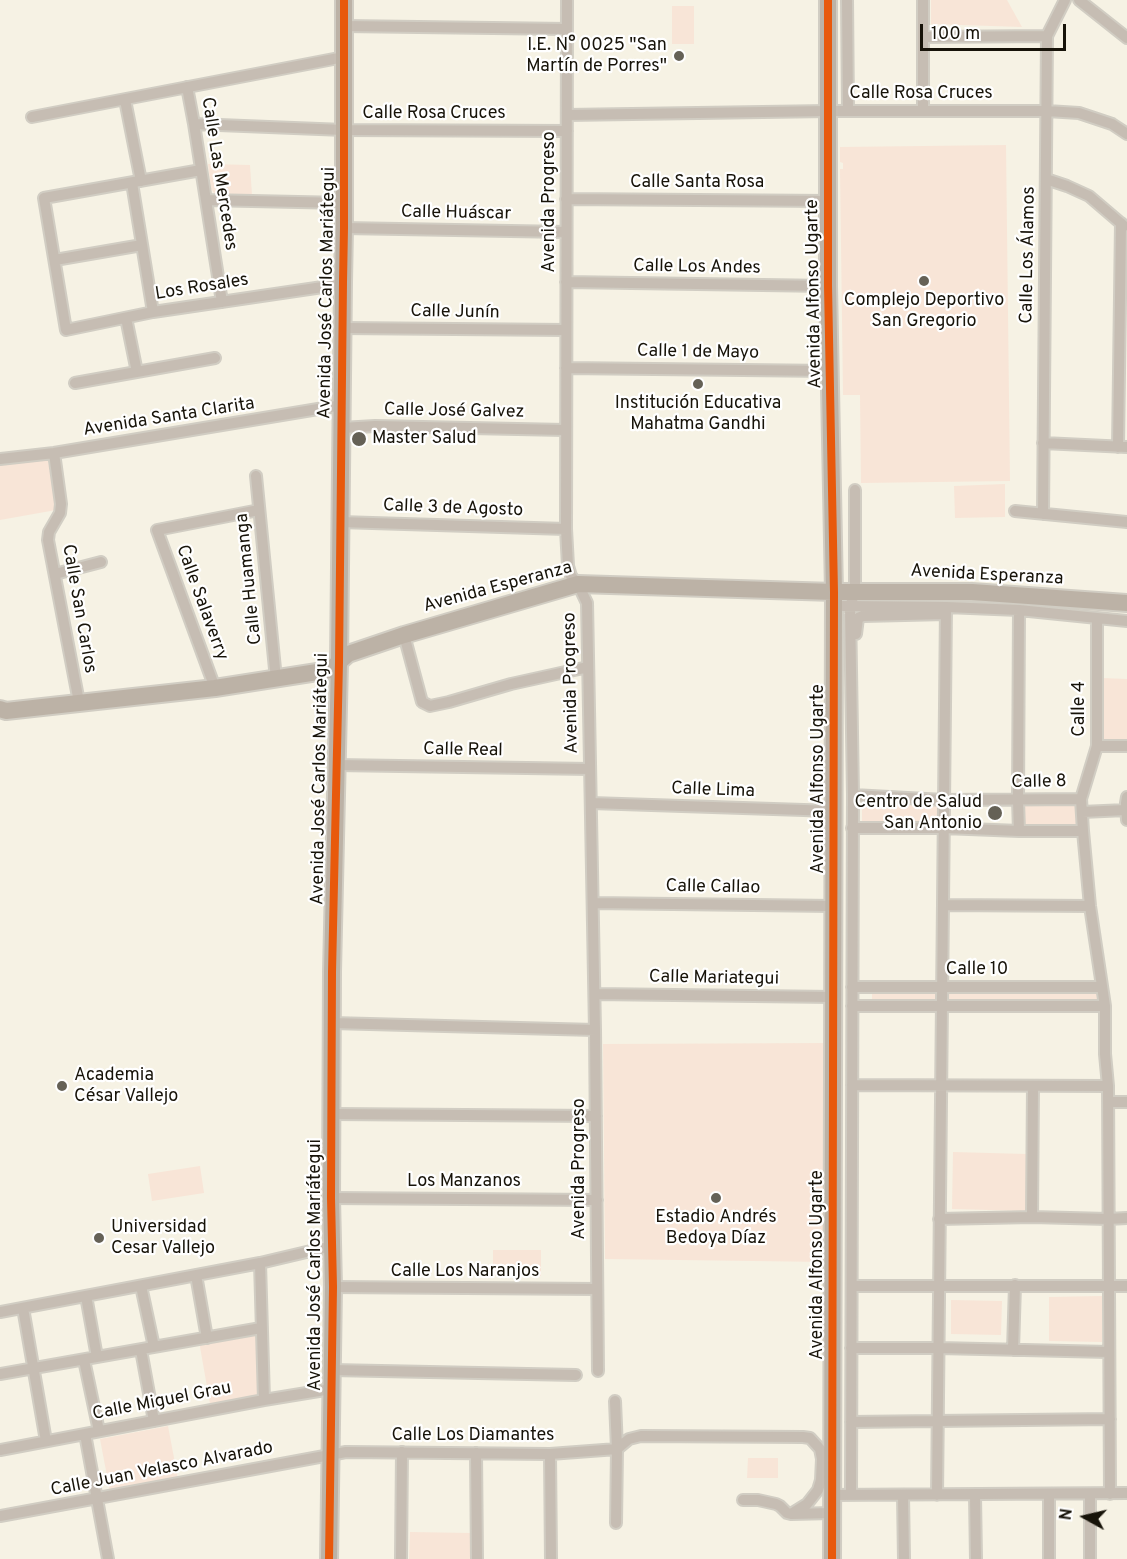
<!DOCTYPE html>
<meta charset="utf-8">
<style>
body{margin:0}
#map{position:relative;width:1127px;height:1559px;overflow:hidden;background:#f6f2e4;font-family:Overpass,sans-serif}
canvas{display:block}
.north{position:absolute;left:1055px;top:1487px;width:60px;height:60px;-webkit-text-stroke:4px #fff;paint-order:stroke;rotate:278deg;font-size:16px;font-weight:700;line-height:24px;text-align:center;color:#171309}
.north::after{content:'';display:block;margin:auto;width:21px;height:27px;background:#171309;clip-path:polygon(50% 0,100% 100%,50% 72%,0 100%)}
.scale{position:absolute;left:920px;top:24px;width:146px;height:27px;box-sizing:border-box;border:3px solid #171309;border-top:0;padding-left:8px;font-size:18px;line-height:21px;white-space:nowrap;color:#171309;-webkit-text-stroke:4px #fff;paint-order:stroke}
</style>
<div id="map">
<canvas width="1127" height="1559"></canvas>
<div class="north">N</div>
<div class="scale">100 m</div>
</div>
<script>
const ctx = document.querySelector('canvas').getContext('2d');
ctx.lineJoin = 'round';
function fillPath(path, color) { ctx.fillStyle = color; ctx.fill(path, 'evenodd'); }
const toPath = rows => new Path2D(rows.map(r => 'M' + r).join(''));
function trace(path, color, width, dash) { ctx.strokeStyle = color; ctx.lineWidth = width; ctx.lineCap = dash ? 'butt' : 'round'; ctx.setLineDash(dash || []); ctx.stroke(path); }
function write(font, color, halo, rows, align = 'center') {
  ctx.font = font + ' Overpass,sans-serif'; ctx.lineWidth = 4.5; ctx.setLineDash([]); ctx.textBaseline = 'middle'; ctx.strokeStyle = halo; ctx.fillStyle = color; for (const [text, x, y, turn = 0] of rows) {
    ctx.save(); ctx.translate(x, y); ctx.rotate((+turn || 0) * Math.PI / 180); ctx.textAlign = isNaN(turn) ? turn : align; if (halo) ctx.strokeText(text, 0, 0); ctx.fillText(text, 0, 0); ctx.restore();
  }
}
const green = toPath([
 [931,0,1007,0,1022,27,931,24],
 [672,6,694,6,694,44,672,44],
 [1006,145,1010,481,861,483,860,395,843,395,840,169,843,169,843,163,840,162,840,147],
 [208,164,250,165,252,195,214,193,211,189],
 [47,453,56,510,0,520,0,460],
 [1005,484,1005,517,955,518,954,486],
 [1102,678,1127,679,1127,739,1102,739],
 [862,802,940,802,940,822,862,823],
 [1023,803,1076,805,1076,827,1023,826],
 [872,991,936,992,936,1001,872,1001],
 [947,992,1098,992,1098,1001,947,1001],
 [826,1043,827,1262,605,1259,603,1044],
 [953,1152,1027,1154,1026,1211,952,1209],
 [200,1166,204,1193,152,1201,148,1174],
 [493,1250,541,1250,541,1276,493,1276],
 [1102,1296,1102,1342,1049,1341,1049,1297],
 [951,1300,1002,1301,1001,1335,951,1334],
 [259,1331,262,1395,210,1404,199,1341],
 [168,1426,178,1479,110,1492,100,1439],
 [748,1458,778,1458,778,1478,747,1478],
 [410,1532,471,1533,470,1559,409,1559]
]);
const street = toPath([
 [567,0,566,529,568,566,571,576,578,584,587,603,595,1030,598,1371],
 [847,0,848,111],
 [923,0,923,110],
 [1079,0,1127,38],
 [344,26,567,29],
 [923,37,1047,36],
 [187,87,194,124,222,302],
 [125,100,141,181],
 [567,115,828,111,1047,111,1079,113,1112,124,1127,134],
 [32,117,344,57],
 [194,124,344,130,567,131],
 [201,170,44,198,66,330,153,312,343,284],
 [1046,179,1067,186,1089,196,1124,226],
 [132,183,153,312],
 [566,199,828,201],
 [206,200,344,203],
 [344,228,566,232],
 [55,260,142,245],
 [566,282,828,286],
 [126,318,137,372],
 [343,328,566,330],
 [566,368,831,371],
 [75,383,215,358],
 [342,428,375,426,565,430],
 [1043,443,1127,447],
 [1118,447,1121,223],
 [54,453,61,504,60,513,49,532,48,540,79,702],
 [0,459,54,453,342,405],
 [256,476,276,679],
 [1015,511,1127,522],
 [1043,514,1047,36,1065,0],
 [340,522,566,529],
 [55,574,101,562],
 [843,606,946,607,1019,610,1127,621],
 [1097,618,1097,746,1081,799,1083,831,1090,906,1105,1006,1105,1054,1108,1086,1110,1494],
 [856,634,858,618,863,616,946,614],
 [404,635,422,702,430,706,449,702,511,684,588,667],
 [215,688,157,530,259,510],
 [1097,746,1127,746],
 [336,765,590,769],
 [853,795,944,800,1081,799],
 [1127,797,1126,803,1127,820],
 [591,803,834,811],
 [1082,812,1126,810],
 [852,828,944,828,1019,831,1083,831],
 [1019,831,1018,800,1019,610],
 [593,903,833,906],
 [943,905,1090,906],
 [852,987,1102,987],
 [595,994,833,997],
 [852,1006,1105,1006],
 [332,1023,595,1030],
 [852,1085,1108,1086],
 [1108,1102,1127,1102],
 [332,1114,596,1116],
 [331,1198,597,1200],
 [1032,1217,1033,1086],
 [939,1219,1032,1217,1108,1219,1127,1218],
 [260,1263,264,1400],
 [196,1275,207,1338],
 [141,1286,154,1347],
 [852,1286,1127,1286],
 [333,1287,597,1289],
 [86,1296,97,1357],
 [23,1308,46,1441],
 [0,1312,260,1263,332,1246],
 [851,1348,939,1348,1109,1352],
 [141,1350,154,1421],
 [1013,1350,1015,1285],
 [84,1360,99,1431],
 [332,1370,576,1375],
 [0,1374,261,1328],
 [615,1401,617,1449,616,1523],
 [851,1422,1110,1419],
 [85,1434,108,1559],
 [617,1449,629,1439,641,1436,803,1437,810,1438,820,1449,822,1459,821,1480,818,1490,807,1504,791,1514],
 [0,1450,264,1400,331,1389],
 [476,1453,477,1559],
 [550,1454,551,1559],
 [832,1495,1127,1493],
 [851,1495,853,795,850,607,855,591,855,490],
 [903,1495,904,1559],
 [937,1495,946,607],
 [975,1495,976,1559],
 [743,1500,758,1500,776,1504,780,1506,787,1513,791,1514,832,1513],
 [0,1516,346,1452,550,1454,617,1449],
 [401,1559,402,1452],
 [1049,1559,1049,1494],
 [1090,1559,1090,1494]
]);
const secondary = toPath([
 [828,0,828,286,834,592,832,1559],
 [0,709,6,711,215,688,330,670,348,654,404,635,578,584,834,592,972,592,1127,603],
 [329,1559,333,1287,331,1198,332,972,339,662,343,282,344,228,344,0]
]);
const cycleway = toPath([
 [828,0,828,286,834,592,832,1559],
 [329,1559,333,1287,331,1198,332,972,339,662,343,282,344,228,344,0]
]);
const markers = [
 [679,56,6,"#656156"],
 [924,281,6,"#656156"],
 [698,384,6,"#656156"],
 [359,439,8,"#656156"],
 [995,813,8,"#656156"],
 [62,1086,6,"#656156"],
 [716,1198,6,"#656156"],
 [99,1238,6,"#656156"]
];
const poiNames = [
 ["I.E. N° 0025 \"San",667,46,"right"],
 ["Martín de Porres\"",667,67,"right"],
 ["Complejo Deportivo",924,301],
 ["San Gregorio",924,322],
 ["Institución Educativa",698,404],
 ["Mahatma Gandhi",698,425],
 ["Master Salud",372,439,"left"],
 ["Centro de Salud",982,803,"right"],
 ["San Antonio",982,824,"right"],
 ["Academia",74,1076,"left"],
 ["César Vallejo",74,1097,"left"],
 ["Estadio Andrés",716,1218],
 ["Bedoya Díaz",716,1239],
 ["Universidad",111,1228,"left"],
 ["Cesar Vallejo",111,1249,"left"]
];
const streetNames = [
 ["Calle Rosa Cruces",921,94],
 ["Calle Rosa Cruces",434,114],
 ["Calle Las Mercedes",218,174,81],
 ["Calle Santa Rosa",697,183],
 ["Avenida Progreso",550,202,-90],
 ["Calle Huáscar",456,214,1],
 ["Calle Los Álamos",1029,255,-89],
 ["Calle Los Andes",697,268,1],
 ["Los Rosales",202,288,-9],
 ["Avenida José Carlos Mariátegui",328,293,-89],
 ["Avenida Alfonso Ugarte",815,294,-91],
 ["Calle Junín",455,313,1],
 ["Calle 1 de Mayo",698,353,1],
 ["Calle José Galvez",454,412,1],
 ["Avenida Santa Clarita",169,418,-9],
 ["Calle 3 de Agosto",453,509,2],
 ["Avenida Esperanza",987,576,3],
 ["Calle Huamanga",250,579,-96],
 ["Avenida Esperanza",498,588,-15],
 ["Calle Salaverry",201,603,70],
 ["Calle San Carlos",78,609,80],
 ["Avenida Progreso",572,683,-91],
 ["Calle 4",1080,709,-90],
 ["Calle Real",463,751,1],
 ["Avenida José Carlos Mariátegui",321,779,-89],
 ["Avenida Alfonso Ugarte",819,779,-90],
 ["Calle 8",1039,783,-1],
 ["Calle Lima",713,791,2],
 ["Calle Callao",713,888,1],
 ["Calle 10",977,970],
 ["Calle Mariategui",714,979,1],
 ["Avenida Progreso",580,1169,-90],
 ["Los Manzanos",464,1182],
 ["Avenida José Carlos Mariátegui",316,1265,-90],
 ["Avenida Alfonso Ugarte",818,1265,-90],
 ["Calle Los Naranjos",465,1272],
 ["Calle Miguel Grau",162,1402,-11],
 ["Calle Los Diamantes",473,1436],
 ["Calle Juan Velasco Alvarado",162,1470,-11]
];
fillPath(green, '#f8e5d7');
trace(street, '#d1cdc3', 14);
trace(secondary, '#d1cdc3', 20);
trace(street, '#c6bdb3', 10);
trace(secondary, '#bcb2a6', 16);
trace(cycleway, '#e8590c', 8);
for (const [x, y, r, color] of markers) { const dot = new Path2D(); dot.arc(x, y, r, 0, 2 * Math.PI); ctx.fillStyle = color; ctx.fill(dot); trace(dot, '#fff', 2); }
write('18px', '#171309', '#fff', poiNames);
write('18px', '#171309', '#fff', streetNames);
</script>
